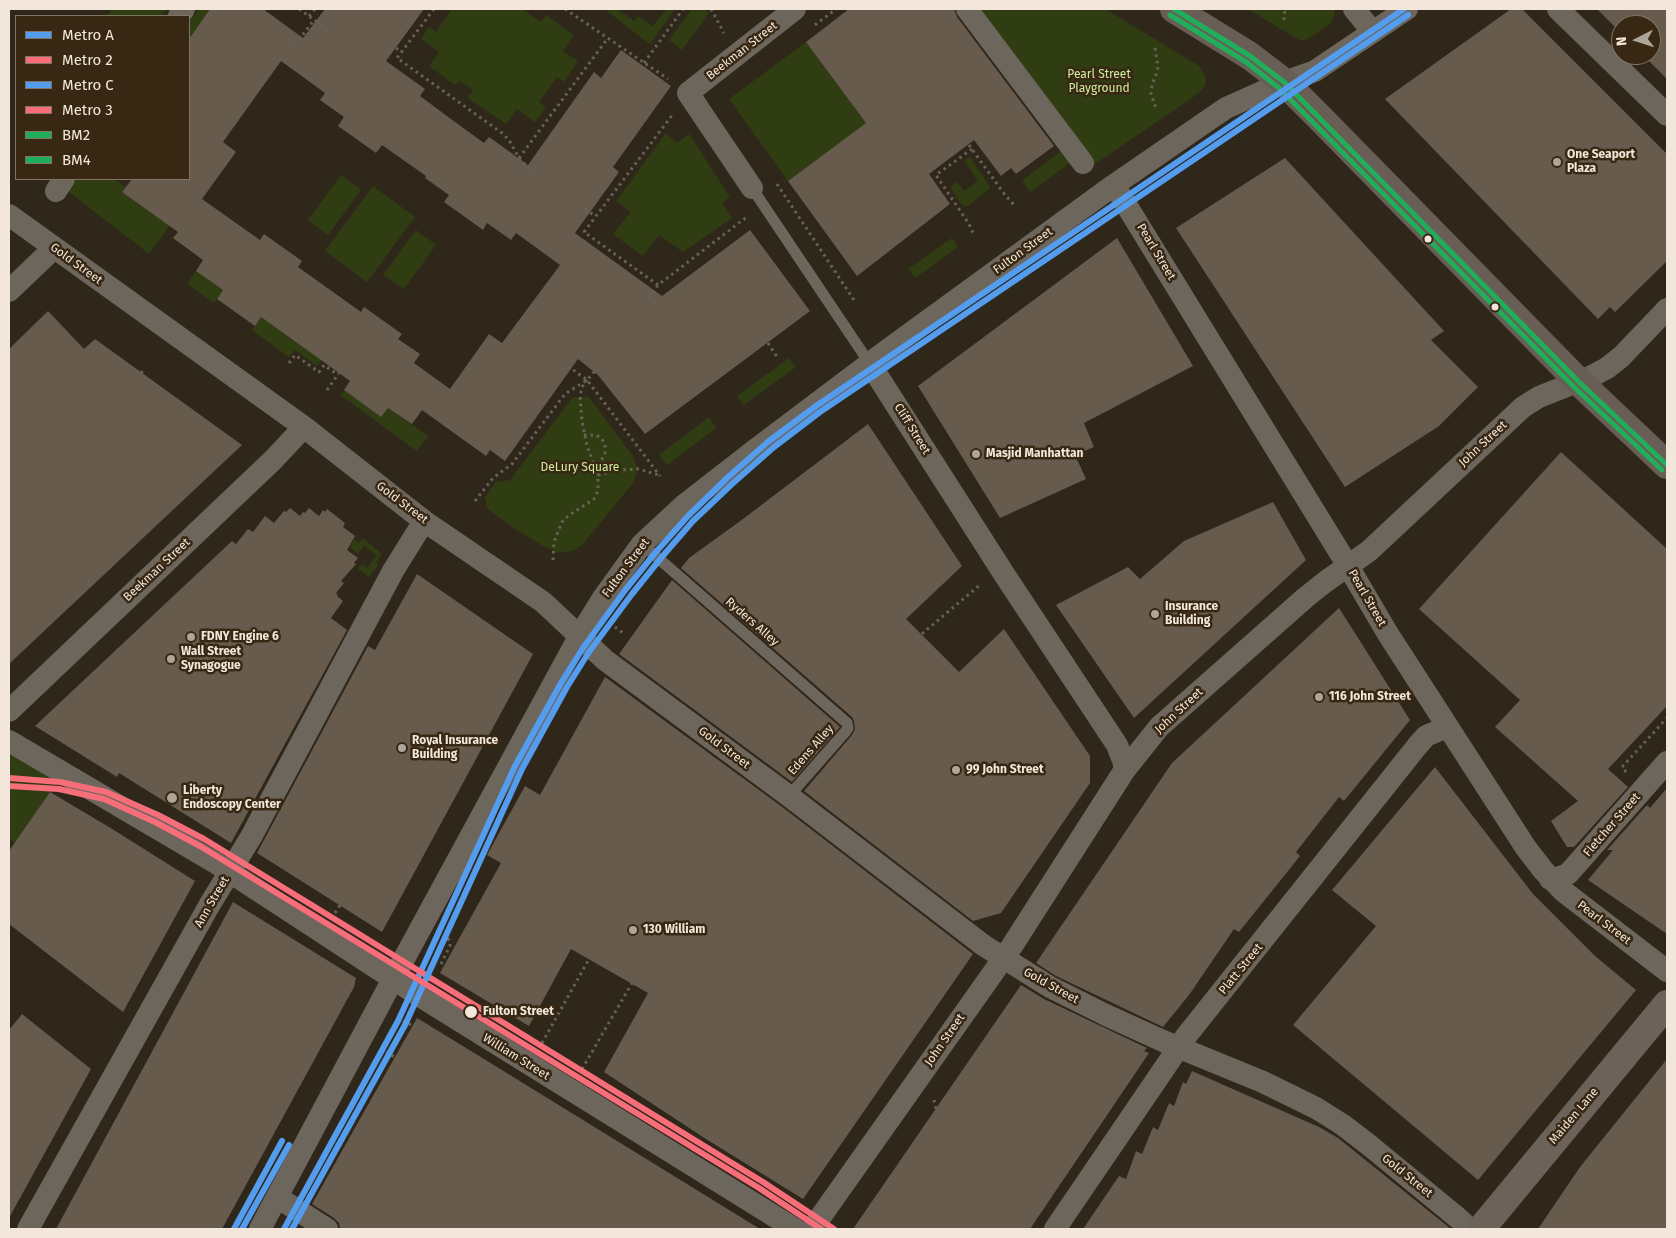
<!DOCTYPE html>
<style>
body{margin:0}
#map{position:relative;width:1676px;height:1238px;overflow:hidden;background:#30271b;font-family:"Fira Sans",sans-serif}
canvas{display:block}
.frame{position:absolute;inset:0;border:10px solid #f2e7da;pointer-events:none}
.legend{position:absolute;left:15px;top:15px;width:175px;height:165px;box-sizing:border-box;background:#382813;border:1px solid #827463;margin:0;padding:6px 9px;list-style:none;font-size:15px;color:#f2e7da}
.legend li{display:flex;align-items:center;gap:10px;height:25px}
.legend b{width:25px;border:1px solid #827463}
.north{position:absolute;left:1611px;top:15px;width:50px;height:50px;box-sizing:border-box;background:#382813;border:1px solid #827463;border-radius:50%;rotate:265deg;font-size:14px;font-weight:700;line-height:20px;text-align:center;color:#f2e7da}
.north::after{content:'';display:block;margin:auto;width:18px;height:22px;background:#aea497;clip-path:polygon(50% 0,100% 100%,50% 72%,0 100%)}
</style>
<div id="map">
<canvas width="1676" height="1238"></canvas>
<div class="frame"></div>
<ul class="legend">
<li><b style="height:6px;background:#539cee"></b>Metro A</li>
<li><b style="height:6px;background:#f76d79"></b>Metro 2</li>
<li><b style="height:6px;background:#539cee"></b>Metro C</li>
<li><b style="height:6px;background:#f76d79"></b>Metro 3</li>
<li><b style="height:6px;background:#20ae5a"></b>BM2</li>
<li><b style="height:6px;background:#20ae5a"></b>BM4</li>
</ul>
<div class="north">N</div>
</div>
<script>
const ctx = document.querySelector('canvas').getContext('2d');
ctx.lineJoin = 'round';
function fillPath(path, color) { ctx.fillStyle = color; ctx.fill(path, 'evenodd'); }
const toPath = rows => new Path2D(rows.map(r => 'M' + r).join(''));
function trace(path, color, width, dash) { ctx.strokeStyle = color; ctx.lineWidth = width; ctx.lineCap = dash ? 'butt' : 'round'; ctx.setLineDash(dash || []); ctx.stroke(path); }
function write(font, color, halo, rows, align = 'center') {
  ctx.font = font + ' "Fira Sans",sans-serif'; ctx.lineWidth = 5; ctx.setLineDash([]); ctx.textBaseline = 'middle'; ctx.strokeStyle = halo; ctx.fillStyle = color; for (const [text, x, y, turn = 0] of rows) {
    ctx.save(); ctx.translate(x, y); ctx.rotate((+turn || 0) * Math.PI / 180); ctx.textAlign = isNaN(turn) ? turn : align; if (halo) ctx.strokeText(text, 0, 0); ctx.fillText(text, 0, 0); ctx.restore();
  }
}
const green = toPath([
 [112,9,166,9,161,16,106,16],
 [199,9,210,9,189,39,189,22],
 [452,9,522,9,541,22,546,15,574,35,563,51,578,61,564,82,557,77,539,102,546,107,535,122,517,109,506,124,468,98,473,90,459,81,455,85,429,66,439,52,421,39,429,27,436,32],
 [604,9,617,9,634,21,638,16,653,26,666,9,675,9,650,44],
 [692,9,704,9,709,13,682,50,669,40],
 [963,9,1105,9,1199,66,1206,78,1206,84,1199,93,1085,171,1075,159,1030,192,1022,181,1066,147],
 [1248,9,1334,9,1335,15,1330,24,1306,40,1299,40],
 [806,42,866,123,788,181,729,99],
 [666,133,677,143,689,134,730,197,722,203,732,218,683,252,659,235,643,256,613,234,631,212,616,201],
 [970,157,989,185,989,189,968,206,964,206,961,204,950,187,957,182,964,191,978,181,964,160],
 [341,175,361,190,328,235,308,220],
 [76,179,114,179,126,187,122,192,162,221,173,221,149,254,68,191],
 [373,186,415,217,367,282,325,251],
 [416,230,436,245,404,289,383,275],
 [952,238,958,247,915,278,908,269],
 [196,271,223,290,214,303,187,284],
 [261,317,321,360,317,366,295,350,289,357,252,330],
 [789,358,796,367,744,405,737,396],
 [344,390,381,417,388,408,428,436,417,451,340,395],
 [588,396,632,455,638,469,633,483,583,544,573,551,559,553,545,547,515,529,487,508,485,497,496,482,510,480,572,398],
 [709,417,716,428,667,465,659,455],
 [363,538,382,554,376,563,378,565,369,577,358,569,362,564,367,568,377,555,364,546,358,554,350,547,354,539,359,543],
 [9,751,57,782,15,843,9,839]
]);
const building = toPath([
 [210,9,263,9,303,38,325,9,424,9,386,61,425,89,420,96,451,119,484,143,489,137,528,165,594,72,601,78,621,50,671,86,613,167,619,172,575,233,662,296,750,230,810,311,645,434,598,375,578,359,505,461,490,450,486,456,422,410,412,424,388,408,381,417,344,390,350,381,321,360,261,317,255,326,217,299,223,290,196,271,203,260,173,238,178,232,122,192,132,179,189,179,189,39],
 [281,61,325,93,320,100,344,117,338,126,376,153,382,145,426,176,425,178,449,195,444,202,483,230,487,223,511,240,516,233,560,265,502,343,489,334,450,389,414,363,420,354,398,339,402,334,364,307,361,312,298,267,302,261,264,234,260,240,202,199,236,152,223,142],
 [849,9,954,9,957,17,1054,146,1016,174,1011,168,1001,176,974,140,929,174,950,204,857,276,788,181,866,123,806,42],
 [1511,9,1522,9,1667,154,1667,261,1615,312,1610,307,1598,319,1385,99],
 [1597,9,1667,9,1667,79,1643,55,1651,55,1651,25,1621,25,1621,33],
 [1285,158,1444,331,1431,340,1478,387,1439,426,1345,487,1176,228],
 [1117,238,1193,366,1084,423,1094,447,1075,455,1086,479,1000,518,918,386],
 [48,311,84,349,95,339,242,445,9,664,9,349],
 [868,424,962,566,906,619,959,672,1004,629,1090,756,1090,783,1001,913,973,921,804,791,852,735,855,729,854,721,852,717,681,568,689,558,743,519],
 [1561,452,1667,549,1667,706,1608,769,1628,787,1574,847,1567,847,1551,821,1578,801,1495,727,1520,700,1419,609],
 [1273,502,1306,560,1134,718,1056,605,1128,567,1140,579,1184,541],
 [290,508,300,516,303,512,305,513,309,508,319,516,323,510,325,512,327,509,345,523,343,527,355,536,347,550,358,558,354,563,356,564,341,581,344,583,336,593,338,595,337,596,343,601,331,618,347,630,231,843,119,773,117,777,35,726,232,541,236,544,248,529,253,532,265,516,274,523,284,511,286,512],
 [417,574,533,654,382,932,257,853,368,646,375,650],
 [672,580,840,727,792,782,619,654],
 [1339,608,1410,720,1344,801,1339,797,1296,852,1300,856,1239,932,1234,929,1189,995,1163,1027,1056,976,1036,963,1172,763],
 [605,677,781,806,973,954,803,1199,706,1139,604,1072,648,993,571,949,529,1026,440,973,501,863,487,855,525,786,540,795],
 [1435,767,1533,894,1595,956,1636,990,1478,1180,1293,1025,1376,926,1332,890],
 [1667,788,1667,934,1588,880,1613,850,1607,850,1647,805,1650,808],
 [50,792,109,827,195,881,123,1012,9,924,9,851],
 [233,902,356,978,354,987,222,1229,56,1229],
 [1021,985,1044,999,1147,1048,1144,1051,1149,1053,1030,1229,853,1229],
 [22,1014,91,1069,9,1218,9,1030],
 [417,1018,484,1059,760,1229,340,1229,339,1223,334,1218,312,1204],
 [1667,1059,1667,1229,1538,1229,1580,1167],
 [1192,1071,1319,1127,1338,1138,1451,1229,1083,1229,1119,1176,1126,1179,1136,1151,1142,1154,1153,1127,1158,1130,1169,1103,1174,1106,1183,1082,1186,1084]
]);
const path = toPath([
 [299,9,324,27],
 [434,9,397,58,502,133,509,140,519,158,533,173],
 [565,9,668,79],
 [711,9,724,33],
 [309,16,315,9],
 [1284,20,1285,9],
 [815,25,836,9],
 [295,45,314,20],
 [396,48,402,52],
 [1155,48,1158,67,1156,75,1152,84,1151,94,1156,108],
 [644,63,683,9],
 [969,145,1005,195,1015,206],
 [972,149,936,175,969,224,974,235],
 [519,158,608,38],
 [777,184,854,300],
 [585,209,595,216],
 [658,285,584,232,673,114],
 [649,298,658,285,748,216],
 [768,343,777,357],
 [289,363,295,355,319,372,324,365,338,375],
 [568,366,587,380,660,476],
 [141,373,145,368],
 [327,390,339,373],
 [584,435,596,435,602,439,605,445,605,453,602,459,595,465],
 [598,475,619,470,638,469,659,475],
 [475,501,493,478,512,464,565,394,587,380,595,371],
 [553,560,554,542,562,522,568,516,594,499,598,491,598,475,587,446,582,421,580,397,582,387,587,380],
 [615,627,623,633],
 [917,638,981,584],
 [1626,772,1622,767,1667,718],
 [335,913,340,905],
 [441,964,450,946,450,941,447,938],
 [403,1021,413,1026],
 [542,1043,589,959],
 [386,1052,395,1057],
 [582,1069,632,983],
 [934,1100,936,1109]
]);
const lane = toPath([
 [752,188,870,364],
 [642,544,847,723,848,728,846,731,789,796]
]);
const street = toPath([
 [967,9,1083,163],
 [1354,9,1373,32],
 [1558,9,1667,115],
 [179,16,184,9],
 [1114,185,1348,566,1388,634,1526,848,1543,870,1563,891,1667,971],
 [752,188,688,93,795,9],
 [56,191,64,179],
 [9,215,304,427,424,521,543,602,605,660,789,796,983,945,1050,987,1106,1015,1163,1041,1263,1082,1316,1108,1343,1125,1369,1145,1458,1218,1470,1229],
 [9,291,54,248],
 [870,364,1004,574,1117,745,1124,763,1124,771],
 [9,711,273,460,304,427],
 [9,741,216,863,418,995,795,1229],
 [1550,879,1557,878,1568,874,1667,762],
 [277,1197,327,1229],
 [28,1229,210,904,251,837,393,571,424,521],
 [260,1229,393,979,580,635,603,598,642,544,683,506,755,450,886,351,1114,185,1226,108,1284,82,1315,71,1407,9],
 [812,1229,1012,946,1124,771,1159,727,1305,598,1325,582,1369,551,1523,407,1539,397,1592,376,1607,368,1621,357,1667,309],
 [1055,1229,1187,1035,1418,745,1426,736,1447,727]
]);
const secondary = toPath([
 [1481,1229,1667,1004]
]);
const primary = toPath([
 [1174,9,1250,56,1284,82,1320,118,1579,382,1667,465]
]);
const bus1 = toPath([
 [1174,9,1250,56,1284,82,1579,382,1667,465]
]);
const bus2 = toPath([
 [1170,15,1246,62,1279,88,1574,387,1662,470]
]);
const metro1 = toPath([
 [234,1229,282,1141],
 [284,1229,398,1021,515,766,561,683,583,648,626,589,655,553,688,516,727,478,769,441,816,406,1404,9]
]);
const metro2 = toPath([
 [9,778,60,782,106,792,158,815,204,839,763,1182,834,1229]
]);
const metro3 = toPath([
 [242,1229,289,1145],
 [292,1229,405,1025,522,769,567,687,589,652,632,594,661,558,693,521,732,484,774,447,820,412,1408,15]
]);
const metro4 = toPath([
 [9,786,59,789,104,799,155,822,200,846,759,1188,821,1229]
]);
const markers = [
 [1557,162,5,"#aea497"],
 [1428,239,4.5,"#f2e7da"],
 [1495,307,4.5,"#f2e7da"],
 [976,454,5,"#aea497"],
 [1155,614,5,"#aea497"],
 [191,637,5,"#aea497"],
 [171,659,5,"#aea497"],
 [1319,697,5,"#aea497"],
 [402,748,5,"#aea497"],
 [956,770,5,"#aea497"],
 [172,798,6,"#aea497"],
 [633,930,5,"#aea497"],
 [471,1012,7,"#f2e7da"]
];
const streetNames = [
 ["Beekman Street",742,51,-38],
 ["Fulton Street",1023,251,-36],
 ["Pearl Street",1156,252,59],
 ["Gold Street",76,264,36],
 ["Cliff Street",912,429,58],
 ["John Street",1483,444,-43],
 ["Gold Street",402,503,37],
 ["Fulton Street",626,568,-53],
 ["Beekman Street",157,570,-43],
 ["Pearl Street",1367,598,60],
 ["Ryders Alley",752,622,41],
 ["John Street",1179,711,-43],
 ["Gold Street",724,748,37],
 ["Edens Alley",811,750,-49],
 ["Fletcher Street",1612,825,-49],
 ["Ann Street",212,902,-60],
 ["Pearl Street",1604,923,37],
 ["Platt Street",1241,969,-51],
 ["Gold Street",1051,986,29],
 ["John Street",945,1040,-55],
 ["William Street",516,1057,32],
 ["Maiden Lane",1574,1116,-50],
 ["Gold Street",1407,1176,39]
];
const parkNames = [
 ["Pearl Street",1099,75],
 ["Playground",1099,89],
 ["DeLury Square",580,468]
];
const poiNames = [
 ["One Seaport",1567,155],
 ["Plaza",1567,169],
 ["Masjid Manhattan",986,454],
 ["Insurance",1165,607],
 ["Building",1165,621],
 ["FDNY Engine 6",201,637],
 ["Wall Street",181,652],
 ["Synagogue",181,666],
 ["116 John Street",1329,697],
 ["Royal Insurance",412,741],
 ["Building",412,755],
 ["99 John Street",966,770],
 ["Liberty",183,791],
 ["Endoscopy Center",183,805],
 ["130 William",643,930]
];
const stopNames = [
 ["Fulton Street",483,1012]
];
fillPath(green, '#303d13');
fillPath(building, '#665b4c');
trace(path, '#686259', 3, [2.5, 4]);
trace(lane, '#6c665d', 11);
trace(street, '#6c665d', 22);
trace(secondary, '#6c625a', 28);
trace(primary, '#685e56', 28);
trace(bus1, '#20ae5a', 5);
trace(bus2, '#20ae5a', 5);
trace(metro1, '#539cee', 6);
trace(metro2, '#f76d79', 6);
trace(metro3, '#539cee', 6);
trace(metro4, '#f76d79', 6);
for (const [x, y, r, color] of markers) { const dot = new Path2D(); dot.arc(x, y, r, 0, 2 * Math.PI); ctx.fillStyle = color; ctx.fill(dot); trace(dot, '#382813', 2); }
write('12px', '#f2e7da', '#382813', streetNames);
write('12px', '#cdee9d', '#382813', parkNames);
write('bold 12px', '#f2e7da', '#382813', poiNames, 'left');
write('bold 12px', '#f2e7da', '#382813', stopNames, 'left');
</script>
